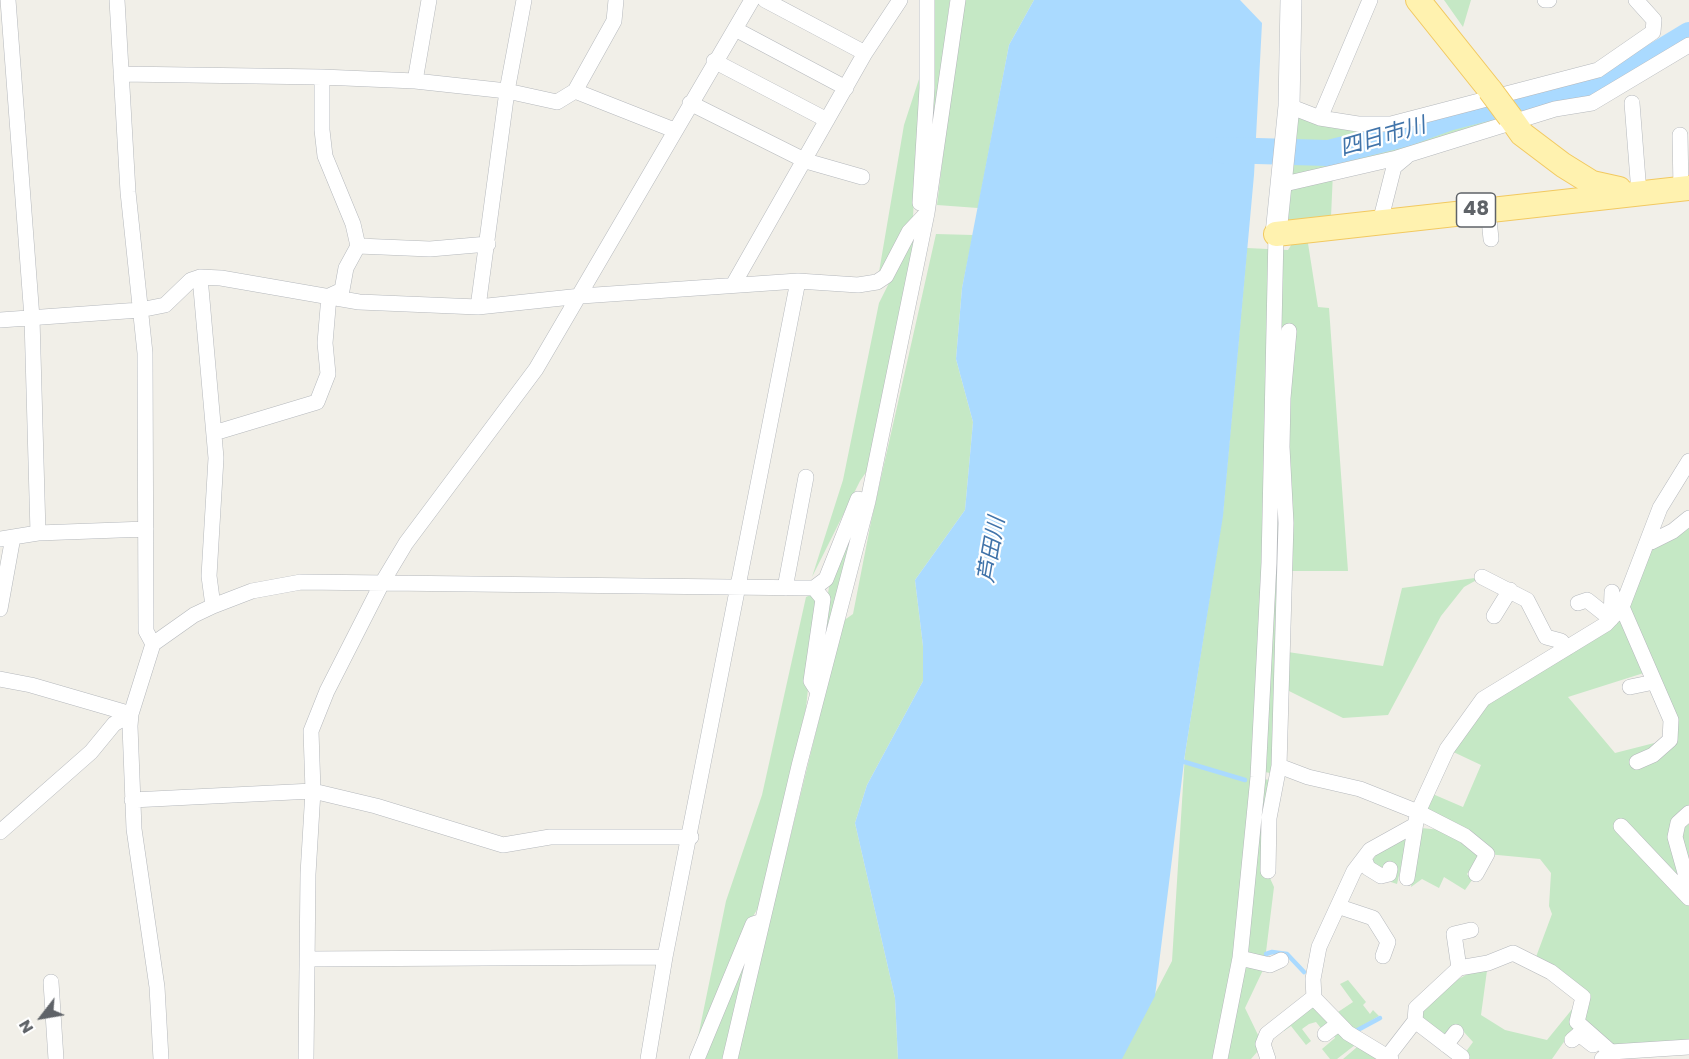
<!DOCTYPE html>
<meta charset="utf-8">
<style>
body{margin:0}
#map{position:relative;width:1689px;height:1059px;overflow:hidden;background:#f1efe8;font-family:Poppins,sans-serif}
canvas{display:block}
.north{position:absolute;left:12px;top:987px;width:60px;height:60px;-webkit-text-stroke:4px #fff;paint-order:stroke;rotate:239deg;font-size:16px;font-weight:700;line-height:24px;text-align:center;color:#5f6368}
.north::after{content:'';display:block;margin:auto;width:21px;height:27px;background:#5f6368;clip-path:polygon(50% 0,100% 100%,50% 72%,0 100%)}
</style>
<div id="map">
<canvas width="1689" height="1059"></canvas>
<div class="north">N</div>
</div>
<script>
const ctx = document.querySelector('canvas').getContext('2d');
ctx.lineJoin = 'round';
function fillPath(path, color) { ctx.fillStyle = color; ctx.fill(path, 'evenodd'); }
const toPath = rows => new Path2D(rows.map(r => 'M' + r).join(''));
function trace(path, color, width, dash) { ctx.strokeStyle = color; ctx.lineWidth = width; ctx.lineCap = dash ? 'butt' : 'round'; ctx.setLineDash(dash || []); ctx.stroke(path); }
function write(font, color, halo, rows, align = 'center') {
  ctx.font = font + ' Poppins,"Noto Sans JP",sans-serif'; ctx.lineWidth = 4.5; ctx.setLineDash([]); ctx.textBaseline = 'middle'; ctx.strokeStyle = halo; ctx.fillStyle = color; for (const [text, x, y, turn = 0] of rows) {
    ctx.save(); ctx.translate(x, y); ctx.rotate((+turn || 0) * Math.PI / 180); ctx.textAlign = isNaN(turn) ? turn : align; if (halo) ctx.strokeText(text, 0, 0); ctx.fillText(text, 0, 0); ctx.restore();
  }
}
const green = toPath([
 [934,0,950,0,930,156],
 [962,0,1034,0,1009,45,978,208,937,205],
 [1444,0,1471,0,1463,27],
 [1689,24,1689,46,1603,95,1333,172,1331,217,1277,223,1289,106,1358,124,1595,77],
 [920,76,913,217,885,272,879,272,904,125],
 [936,234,973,235,962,288,956,359,973,422,965,510,915,580,923,646,923,681,867,785,855,823,895,998,898,1059,736,1059,843,621,853,614,871,522],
 [1307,237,1318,307,1329,308,1348,571,1284,571,1281,651,1383,666,1402,588,1482,577,1464,587,1441,616,1388,715,1343,718,1281,687,1276,774,1259,771,1240,958,1217,1059,1121,1059,1172,961,1185,754,1223,512,1247,248,1288,250,1295,239],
 [910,241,916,241,869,468,860,481,812,577,843,480,879,303],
 [860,510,816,670,829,587],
 [1689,518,1689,1047,1611,1052,1577,1023,1552,1059,1464,1059,1462,1057,1473,1042,1463,1031,1449,1037,1417,1016,1453,982,1488,963,1481,1015,1505,1030,1547,1040,1582,997,1533,965,1552,914,1549,906,1551,873,1540,859,1487,854,1418,812,1428,792,1463,807,1481,765,1447,749,1483,699,1606,624,1644,551],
 [1650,671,1678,737,1615,753,1568,697],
 [813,594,817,603,806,708,758,908,740,938,697,1042,726,901,762,795,806,597],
 [1263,779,1271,780,1264,865,1274,887,1265,960,1245,955],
 [1421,828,1442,830,1481,856,1467,874,1472,880,1465,890,1444,877,1439,888,1422,879,1411,887],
 [1409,832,1397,884,1391,882,1396,875,1394,865,1386,863,1381,872,1370,864,1380,849],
 [753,934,723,1059,702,1059],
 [1244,965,1263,970,1245,1008,1259,1037,1257,1052,1251,1059,1227,1059],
 [1348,980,1366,1002,1363,1005,1370,1014,1373,1010,1379,1016,1353,1031,1335,1014,1353,1002,1340,984],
 [1315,1002,1333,1025,1324,1032,1316,1022,1309,1024,1302,1029,1311,1041,1306,1045,1291,1026,1284,1031,1280,1027],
 [1336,1029,1355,1045,1337,1059,1330,1059,1322,1049,1335,1038,1332,1032],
 [1363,1042,1391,1059,1343,1059]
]);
const water = toPath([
 [1034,0,1240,0,1262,23,1254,175,1223,516,1185,754,1155,996,1122,1059,898,1059,895,998,855,823,867,785,923,681,923,646,915,580,965,510,973,422,956,359,962,288,1009,45]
]);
const stream = toPath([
 [1178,760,1245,780],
 [1266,954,1272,952,1287,954,1304,972],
 [1354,1032,1380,1018]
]);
const river = toPath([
 [1221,150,1328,153,1404,134,1448,118,1526,98,1571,91,1597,91,1689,35]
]);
const street = toPath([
 [8,0,32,318,38,533],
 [117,0,128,192,145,353,146,631,153,644],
 [765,0,865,53],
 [1545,0,1549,0],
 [735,29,846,88],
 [714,61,827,120],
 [121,74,322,77,415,81,507,91,557,102,575,91,674,130],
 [415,81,429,0],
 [575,91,614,21,616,0],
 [690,103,806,161,862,177],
 [1632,103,1639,193],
 [1289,106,1320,118,1358,124,1391,124,1598,70,1653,32,1654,20,1636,0],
 [1320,118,1370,0],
 [1680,135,1681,189],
 [1280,185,1397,158,1555,109,1592,103,1689,45],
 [920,203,927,88,927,0],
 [1488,209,1491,239],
 [1380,222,1394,167,1406,157],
 [358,246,430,249,488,244],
 [200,277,216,458,209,576,213,606],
 [733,285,865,53,900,0],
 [478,307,507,91,524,0],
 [0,320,140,310,165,305,191,280,200,277,221,278,359,302,478,307,581,296,798,281,858,285,877,282,886,276,909,232,925,215],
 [214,433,317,402,328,374,325,343,329,296,342,290,346,268,358,246,353,224,325,156,322,130,322,77],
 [0,539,38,533,146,529],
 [1648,541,1651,542,1673,531,1689,518],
 [1482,577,1527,600,1546,637,1561,641,1567,648],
 [785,588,806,477],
 [1578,603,1587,600,1611,619],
 [1622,607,1671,720,1670,740,1653,755,1637,762],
 [0,609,13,537],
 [1494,616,1510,590],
 [1611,619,1612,592],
 [0,679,31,685,131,714],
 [1630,687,1654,682],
 [818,692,811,681,823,599,814,588,826,579,858,499,868,501],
 [1279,766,1308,777,1360,789,1418,812,1465,836,1487,854,1476,874],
 [132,800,313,791,376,806,503,845,550,837,691,837],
 [1689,813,1678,823,1675,837,1689,887],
 [1621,826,1689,898],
 [0,832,91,752,114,724,131,714],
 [1364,858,1368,868,1381,876,1389,874,1390,869],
 [1268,871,1269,818,1279,766,1286,523,1282,447,1283,398,1289,331],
 [1407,878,1416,822],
 [1340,907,1373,918,1388,942,1383,956],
 [1240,958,1270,965,1281,960],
 [307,959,665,957],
 [1459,968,1454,934,1471,930],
 [51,982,56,1059],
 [1415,1021,1462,1057],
 [1325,1034,1338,1024],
 [1572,1040,1579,1034,1593,1045],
 [1446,1045,1456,1032],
 [1388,1056,1415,1021,1416,1008,1459,968,1488,963,1513,953,1551,972,1583,997,1577,1022,1611,1052],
 [161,1059,157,987,134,829,130,726,131,714,153,644,194,615,213,606,252,591,301,582,814,588],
 [306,1059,308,874,313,791,311,731,327,691,382,583,406,543,536,369,752,0],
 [648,1059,665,957,798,281],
 [697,1059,753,924,759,922],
 [730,1059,799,766,868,501,927,213,958,0],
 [1220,1059,1240,958,1258,777,1269,563,1276,234],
 [1268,1059,1263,1044,1267,1034,1314,997],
 [1391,1059,1348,1033,1314,998,1313,979,1319,947,1354,871,1370,850,1415,825,1418,812,1447,749,1483,699,1606,624,1622,607,1660,508,1689,461],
 [1602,1059,1611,1052,1689,1047]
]);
const secondary = toPath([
 [1276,234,1289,106,1291,0]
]);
const primary = toPath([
 [1418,0,1490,90],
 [1510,117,1522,134,1563,165,1592,183,1619,189],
 [1276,234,1689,188]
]);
const primaryBridge = toPath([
 [1490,90,1510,117]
]);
const shields = [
 [1476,210,39]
];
const shieldNames = [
 ["48",1476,210]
];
const waterNames = [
 ["四日市川",1383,138,-16],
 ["芦田川",993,550,-80]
];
fillPath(green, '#c5e8c5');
fillPath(water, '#aadaff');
trace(stream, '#aadaff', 4.5);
trace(river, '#aadaff', 26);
trace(street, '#b5b8bc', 16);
trace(secondary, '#b6babf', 22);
trace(primary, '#f2c960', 26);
trace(street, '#fff', 15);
trace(secondary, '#fff', 21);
trace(primary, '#fff2af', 24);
trace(primaryBridge, '#f2c960', 26, []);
trace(primaryBridge, '#fff2af', 24);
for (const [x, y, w] of shields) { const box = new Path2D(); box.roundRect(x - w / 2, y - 17, w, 34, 4.5); ctx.fillStyle = '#fff'; ctx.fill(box); trace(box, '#5f6368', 1.5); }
write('bold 20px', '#5f6368', null, shieldNames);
write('italic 22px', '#4174aa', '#fff', waterNames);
</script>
